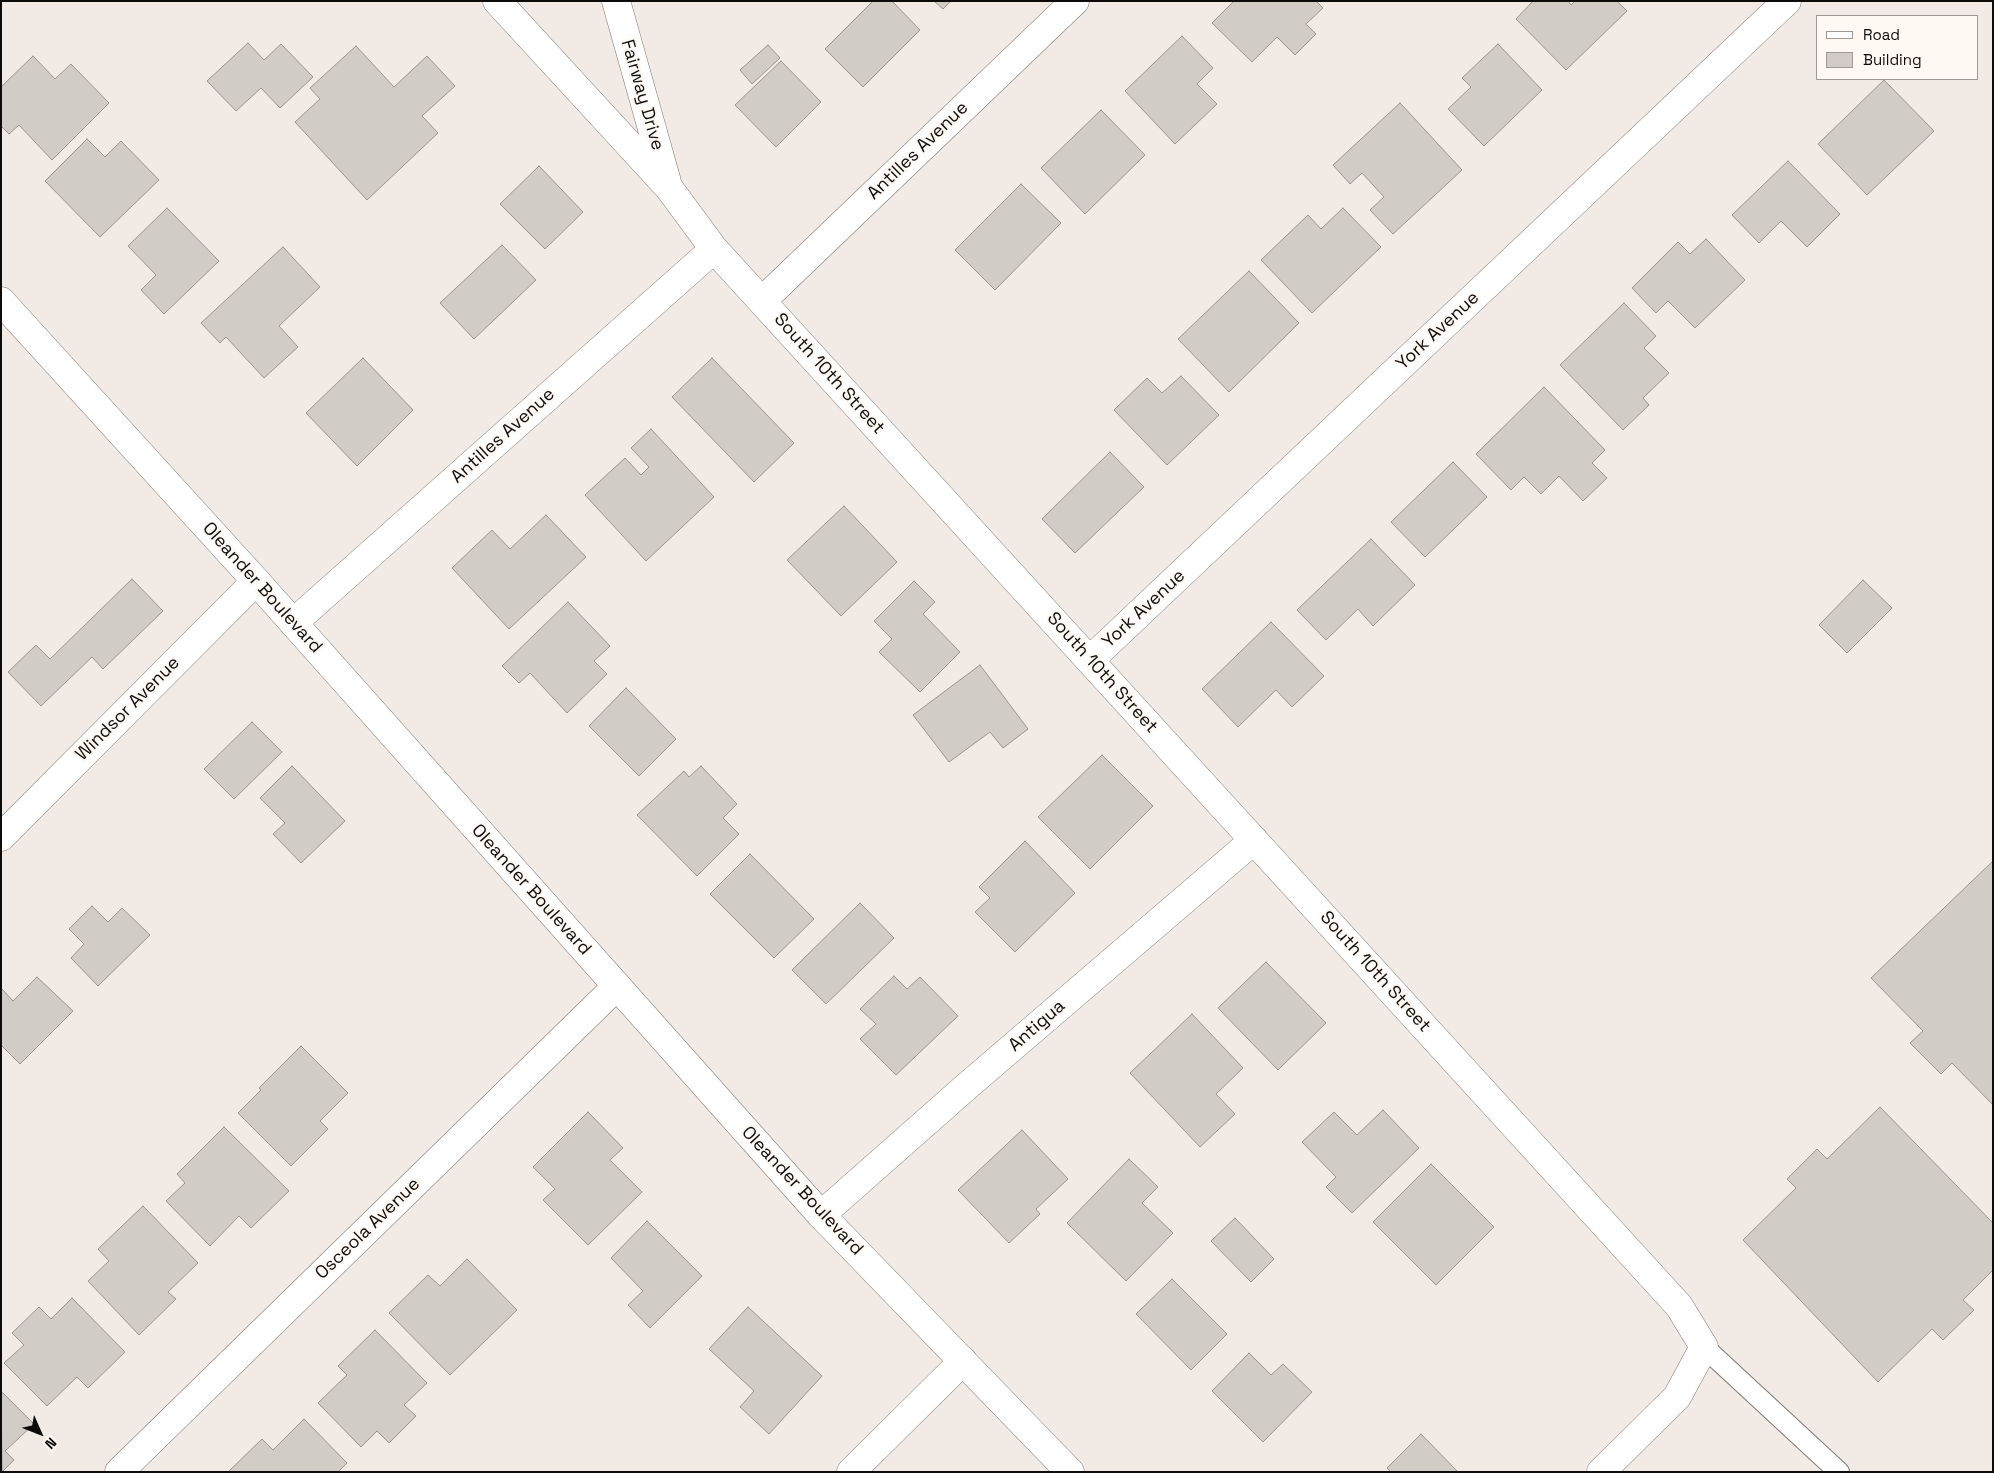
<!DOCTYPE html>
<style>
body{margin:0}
#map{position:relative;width:1994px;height:1473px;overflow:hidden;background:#f1eae5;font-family:"Space Grotesk",sans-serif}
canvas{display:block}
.frame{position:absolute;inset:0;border:2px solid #0d0b09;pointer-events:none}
.legend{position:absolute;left:1816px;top:15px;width:162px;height:65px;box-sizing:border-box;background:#fff8f3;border:1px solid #9e9995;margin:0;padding:6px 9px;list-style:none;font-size:15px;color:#0d0b09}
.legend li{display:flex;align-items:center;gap:10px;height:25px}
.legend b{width:25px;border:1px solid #9e9995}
.north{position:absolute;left:15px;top:1408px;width:50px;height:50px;-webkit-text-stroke:4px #fff8f3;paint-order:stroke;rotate:134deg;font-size:14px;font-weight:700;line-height:20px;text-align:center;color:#0d0b09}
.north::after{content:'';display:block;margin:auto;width:18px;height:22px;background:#0d0b09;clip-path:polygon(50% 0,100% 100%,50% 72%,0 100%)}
</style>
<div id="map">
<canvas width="1994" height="1473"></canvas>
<div class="frame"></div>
<ul class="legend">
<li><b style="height:6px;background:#fff"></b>Road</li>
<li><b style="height:14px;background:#d2ccc7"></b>Building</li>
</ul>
<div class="north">N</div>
</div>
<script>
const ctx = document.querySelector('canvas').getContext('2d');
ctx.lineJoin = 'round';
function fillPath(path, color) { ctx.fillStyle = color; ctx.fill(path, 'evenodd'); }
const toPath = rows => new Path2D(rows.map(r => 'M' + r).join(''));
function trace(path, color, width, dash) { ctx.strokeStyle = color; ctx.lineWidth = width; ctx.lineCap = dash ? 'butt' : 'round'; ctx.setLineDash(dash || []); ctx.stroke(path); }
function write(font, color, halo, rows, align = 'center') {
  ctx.font = font + ' "Space Grotesk",sans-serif'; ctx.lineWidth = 4.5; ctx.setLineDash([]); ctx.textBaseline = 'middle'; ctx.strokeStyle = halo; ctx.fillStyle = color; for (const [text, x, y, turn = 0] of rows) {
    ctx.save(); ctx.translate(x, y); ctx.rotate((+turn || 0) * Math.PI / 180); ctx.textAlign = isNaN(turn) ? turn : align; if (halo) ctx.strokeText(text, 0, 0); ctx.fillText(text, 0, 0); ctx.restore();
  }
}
const building = toPath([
 [873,1,892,1,920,30,863,87,825,49,873,1],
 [934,1,951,1,943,9,934,1],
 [1234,1,1316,1,1323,8,1306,24,1316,34,1295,55,1277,37,1252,62,1212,23,1234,1],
 [1533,1,1568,1,1571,5,1575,1,1617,1,1627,11,1566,70,1516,19,1533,1],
 [1182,36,1213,68,1197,84,1217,104,1175,144,1125,91,1182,36],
 [248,43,264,60,281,44,313,77,280,108,261,88,236,111,207,81,248,43],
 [1498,44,1542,90,1484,146,1448,109,1471,87,1462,78,1498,44],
 [768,45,780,58,752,84,740,70,768,45],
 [356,46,394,87,427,56,455,86,422,116,438,133,367,200,295,122,320,99,310,88,356,46],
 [33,56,55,79,71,64,109,103,52,160,19,125,9,134,1,126,1,87,33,56],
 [781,61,821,102,776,147,735,105,781,61],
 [1884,80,1934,131,1867,195,1818,144,1884,80],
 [1400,103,1462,170,1393,234,1370,210,1384,197,1362,173,1350,184,1333,165,1400,103],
 [1101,110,1145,155,1085,214,1041,168,1101,110],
 [87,139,105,157,121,141,159,180,100,237,45,181,87,139],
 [1788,161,1840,214,1807,247,1781,221,1759,243,1732,215,1788,161],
 [539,166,583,212,545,249,500,204,539,166],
 [1021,184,1061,223,995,290,955,250,1021,184],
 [167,208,219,261,164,314,141,290,156,275,128,246,167,208],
 [1343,208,1381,247,1312,313,1261,260,1308,215,1321,229,1343,208],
 [1706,239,1745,280,1695,328,1668,301,1656,313,1632,288,1678,242,1690,254,1706,239],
 [502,245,536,280,474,339,440,303,502,245],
 [283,247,320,287,279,326,298,347,264,378,226,337,220,343,201,323,283,247],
 [1249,271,1299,323,1229,392,1178,339,1249,271],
 [1624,303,1656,336,1644,348,1669,373,1643,398,1649,405,1623,430,1560,365,1624,303],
 [363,358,413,410,357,466,306,413,363,358],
 [712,358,794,443,754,482,672,397,712,358],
 [1181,376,1219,415,1167,465,1114,410,1147,378,1162,393,1181,376],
 [1544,387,1605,450,1592,463,1607,478,1583,501,1559,476,1541,494,1524,477,1511,490,1476,454,1544,387],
 [651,429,714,497,646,561,585,495,625,458,641,475,649,467,631,448,651,429],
 [1110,452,1144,487,1075,553,1042,519,1110,452],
 [1453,462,1487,497,1425,557,1391,522,1453,462],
 [844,506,897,562,841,616,787,560,844,506],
 [546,515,586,557,509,629,452,568,492,530,510,549,546,515],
 [1371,539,1415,585,1373,626,1358,609,1326,640,1297,610,1371,539],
 [132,579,163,611,103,669,92,657,41,706,8,672,36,645,50,659,132,579],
 [1863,580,1892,608,1847,653,1819,625,1863,580],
 [914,581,935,602,923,614,960,652,920,692,879,652,892,639,874,621,914,581],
 [568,602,610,646,594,661,607,674,567,713,530,673,519,683,502,666,568,602],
 [1271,622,1324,676,1292,707,1276,690,1238,727,1202,689,1271,622],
 [980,665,1028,729,1003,748,990,732,949,762,913,715,980,665],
 [626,688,676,739,639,776,589,726,626,688],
 [252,722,282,752,234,799,204,769,252,722],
 [1102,755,1153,806,1090,869,1038,817,1102,755],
 [292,766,345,821,301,863,273,834,285,823,260,798,292,766],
 [701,766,737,804,723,818,739,834,697,876,637,815,684,771,689,777,701,766],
 [1025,841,1075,893,1015,952,975,912,990,898,979,887,1025,841],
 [750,854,814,919,774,958,710,894,750,854],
 [1993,861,1993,1105,1952,1063,1941,1074,1910,1043,1923,1031,1871,978,1993,861],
 [860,903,894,938,826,1004,792,970,860,903],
 [92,906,108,922,122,908,150,935,98,986,71,958,84,944,69,929,92,906],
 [1266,962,1326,1023,1278,1070,1218,1008,1266,962],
 [894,976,907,989,920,977,958,1016,896,1075,860,1039,876,1024,860,1009,894,976],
 [37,977,73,1011,20,1064,1,1045,1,988,13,1001,37,977],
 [1192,1014,1243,1068,1216,1094,1235,1114,1200,1147,1130,1073,1192,1014],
 [301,1046,348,1093,320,1121,328,1129,291,1166,238,1113,261,1090,259,1088,301,1046],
 [1880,1107,1993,1223,1993,1270,1963,1300,1974,1310,1943,1340,1932,1329,1878,1382,1743,1240,1796,1188,1787,1179,1817,1149,1827,1159,1880,1107],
 [1383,1110,1419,1148,1352,1213,1326,1187,1336,1177,1302,1142,1334,1112,1357,1135,1383,1110],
 [588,1112,623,1148,610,1160,642,1192,588,1245,543,1200,555,1189,533,1167,588,1112],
 [224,1127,289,1191,251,1228,239,1216,210,1246,166,1201,185,1183,177,1174,224,1127],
 [1022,1130,1068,1179,1036,1209,1040,1214,1009,1243,958,1190,1022,1130],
 [1129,1159,1158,1187,1142,1203,1173,1233,1126,1281,1067,1223,1129,1159],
 [1431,1164,1494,1227,1436,1285,1373,1222,1431,1164],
 [143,1206,198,1263,168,1292,176,1299,139,1335,88,1281,109,1261,98,1249,143,1206],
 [1235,1218,1274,1259,1251,1282,1211,1241,1235,1218],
 [647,1221,702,1276,650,1328,628,1305,643,1291,611,1258,647,1221],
 [467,1259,517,1310,450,1375,389,1313,428,1275,440,1286,467,1259],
 [1172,1279,1227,1334,1191,1370,1136,1314,1172,1279],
 [72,1298,125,1352,88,1388,77,1377,47,1406,4,1363,24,1345,12,1333,39,1307,51,1319,72,1298],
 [748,1307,822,1376,769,1434,740,1407,754,1391,709,1349,748,1307],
 [375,1330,427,1383,404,1405,416,1416,389,1443,377,1431,361,1447,318,1403,347,1375,338,1366,375,1330],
 [1249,1353,1271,1375,1283,1364,1312,1392,1263,1442,1212,1391,1249,1353],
 [1,1391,34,1424,5,1451,14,1460,2,1472,1,1391],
 [304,1419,347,1463,338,1472,228,1472,262,1439,273,1450,304,1419],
 [1421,1434,1458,1472,1391,1472,1387,1468,1421,1434]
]);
const service = toPath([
 [1704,1347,1839,1472]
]);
const minor = toPath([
 [497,1,669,188,714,249,1679,1306,1704,1347,1677,1397,1601,1472],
 [616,1,667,182],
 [762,301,1075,1],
 [293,623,714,249],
 [1090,660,1787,1],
 [1,837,256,581],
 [821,1215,966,1087,1254,840],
 [119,1472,617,986],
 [851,1472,963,1361]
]);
const secondary = toPath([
 [1,301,256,581,821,1215,1070,1472]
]);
const streetNames = [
 ["Fairway Drive",642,95,74],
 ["Antilles Avenue",918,151,-44],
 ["York Avenue",1438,331,-43],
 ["South 10th Street",829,374,48],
 ["Antilles Avenue",503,436,-42],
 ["Oleander Boulevard",262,588,48],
 ["York Avenue",1144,609,-43],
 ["South 10th Street",1102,673,48],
 ["Windsor Avenue",128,709,-45],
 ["Oleander Boulevard",531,890,48],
 ["South 10th Street",1375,972,48],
 ["Antigua",1037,1026,-41],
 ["Oleander Boulevard",802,1191,47],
 ["Osceola Avenue",368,1229,-44]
];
fillPath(building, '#d2ccc7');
trace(building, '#99938e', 1);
trace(service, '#7f7874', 22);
trace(minor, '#7f7874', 29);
trace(secondary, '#7f7874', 29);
trace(service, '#fff', 20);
trace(minor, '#fff', 28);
trace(secondary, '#fff', 28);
write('18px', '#0d0b09', '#fff8f3', streetNames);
</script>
